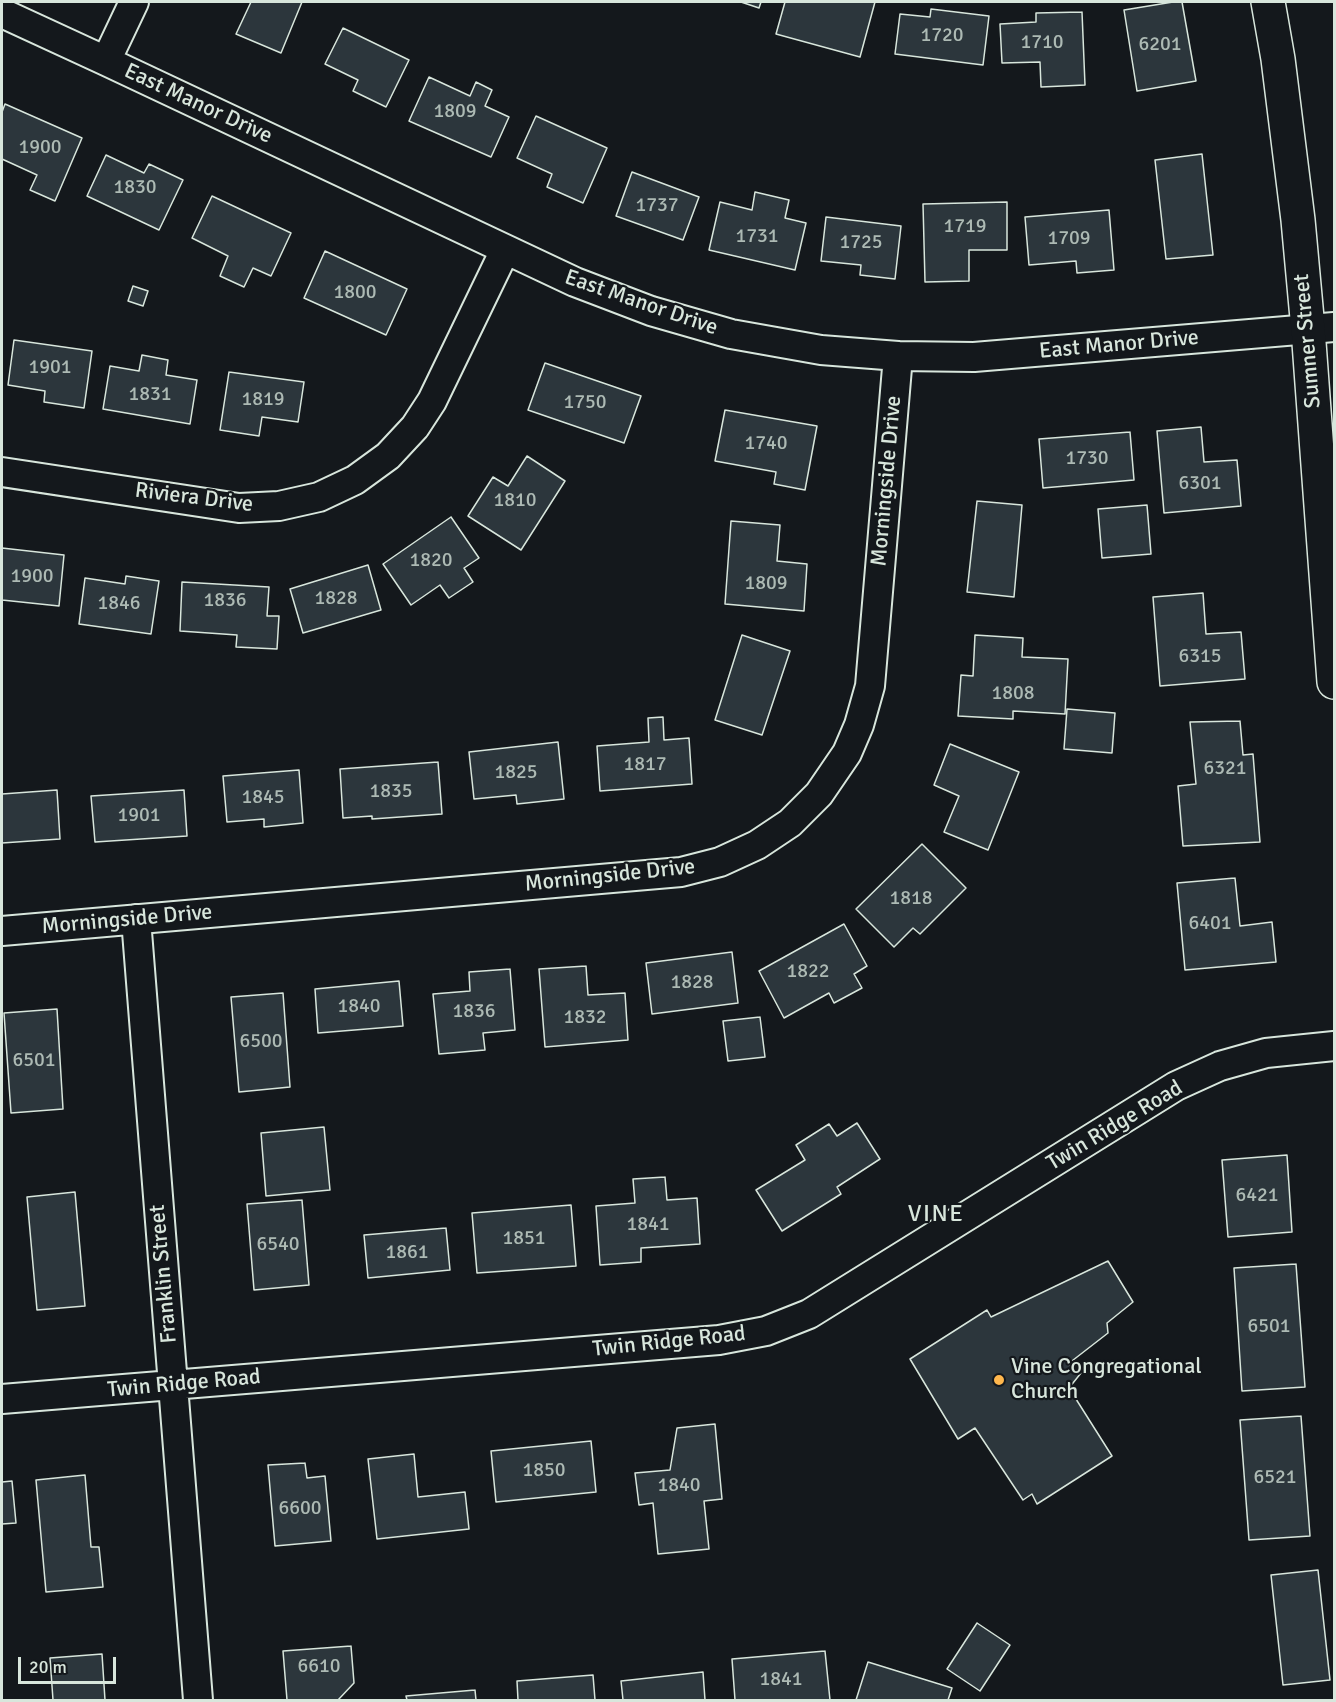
<!DOCTYPE html>
<style>
body{margin:0}
#map{position:relative;width:1336px;height:1702px;overflow:hidden;background:#14181c;font-family:Signika,sans-serif}
canvas{display:block}
.frame{position:absolute;inset:0;border:3px solid #d8e6dc;pointer-events:none}
.scale{position:absolute;left:18px;top:1657px;width:98px;height:27px;box-sizing:border-box;border:3px solid #d8e6dc;border-top:0;padding-left:8px;font-size:18px;line-height:21px;white-space:nowrap;color:#d8e6dc;-webkit-text-stroke:4px #14181c;paint-order:stroke}
</style>
<div id="map">
<canvas width="1336" height="1702"></canvas>
<div class="frame"></div>
<div class="scale">20 m</div>
</div>
<script>
const ctx = document.querySelector('canvas').getContext('2d');
ctx.lineJoin = 'round';
function fillPath(path, color) { ctx.fillStyle = color; ctx.fill(path, 'evenodd'); }
const toPath = rows => new Path2D(rows.map(r => 'M' + r).join(''));
function trace(path, color, width, dash) { ctx.strokeStyle = color; ctx.lineWidth = width; ctx.lineCap = dash ? 'butt' : 'round'; ctx.setLineDash(dash || []); ctx.stroke(path); }
function write(font, color, halo, rows, align = 'center') {
  ctx.font = font + ' Signika,sans-serif'; ctx.lineWidth = 4.5; ctx.setLineDash([]); ctx.textBaseline = 'middle'; ctx.strokeStyle = halo; ctx.fillStyle = color; for (const [text, x, y, turn = 0] of rows) {
    ctx.save(); ctx.translate(x, y); ctx.rotate((+turn || 0) * Math.PI / 180); ctx.textAlign = isNaN(turn) ? turn : align; if (halo) ctx.strokeText(text, 0, 0); ctx.fillText(text, 0, 0); ctx.restore();
  }
}
const building = toPath([
 [251,2,302,2,281,53,236,34,251,2],
 [741,2,761,2,759,8,741,2],
 [785,2,875,2,860,57,776,34,785,2],
 [1173,2,1182,2,1196,81,1137,91,1124,10,1173,2],
 [931,9,989,16,983,65,895,54,900,14,930,17,931,9],
 [1082,12,1085,85,1041,87,1040,62,1002,63,1000,24,1036,22,1036,13,1082,12],
 [343,28,409,60,386,107,353,91,358,80,325,64,343,28],
 [429,77,470,96,476,82,492,90,485,106,509,117,491,157,409,121,429,77],
 [5,104,82,138,55,201,30,190,37,175,2,159,2,112,5,104],
 [536,116,607,148,583,203,547,187,552,174,517,158,536,116],
 [1202,154,1213,255,1166,259,1155,160,1202,154],
 [106,155,144,173,149,164,183,180,159,230,87,196,106,155],
 [632,172,699,197,683,240,616,216,632,172],
 [755,192,789,200,785,218,806,223,795,270,709,250,720,202,752,210,755,192],
 [212,196,291,233,271,276,253,268,244,287,220,276,228,256,192,238,212,196],
 [1007,202,1007,250,969,250,969,281,925,282,923,204,1007,202],
 [1109,210,1114,270,1077,273,1076,261,1029,265,1025,217,1109,210],
 [826,217,901,226,895,279,860,275,861,265,821,261,826,217],
 [325,251,407,289,386,335,304,298,325,251],
 [133,286,148,291,143,306,128,301,133,286],
 [14,340,92,351,84,408,44,402,45,391,8,385,14,340],
 [142,355,168,360,166,375,197,380,190,424,103,409,110,366,139,371,142,355],
 [545,363,641,396,624,443,528,410,545,363],
 [229,372,304,382,298,422,262,417,259,436,220,430,229,372],
 [725,410,817,426,805,490,774,484,776,472,715,461,725,410],
 [1201,427,1204,462,1237,460,1241,506,1164,513,1157,431,1201,427],
 [1130,432,1134,480,1043,488,1039,439,1130,432],
 [527,456,565,481,521,550,468,516,493,477,508,486,527,456],
 [977,501,1022,505,1014,597,967,592,977,501],
 [1147,505,1151,554,1102,558,1098,509,1147,505],
 [451,517,479,558,464,568,473,582,449,598,440,585,411,605,383,564,451,517],
 [731,521,780,525,777,561,807,564,804,611,725,604,731,521],
 [2,548,64,555,59,606,2,600,2,548],
 [368,565,381,610,303,633,290,589,368,565],
 [126,576,159,581,151,634,79,624,85,578,125,584,126,576],
 [182,582,269,587,267,616,279,616,277,649,236,647,237,635,180,631,182,582],
 [1203,593,1206,634,1241,632,1245,679,1160,686,1153,597,1203,593],
 [742,635,790,651,762,735,715,720,742,635],
 [975,635,1023,638,1022,657,1068,659,1065,714,1013,711,1013,719,958,716,961,675,973,676,975,635],
 [1067,709,1115,713,1112,753,1064,749,1067,709],
 [663,717,664,740,689,738,692,784,600,791,597,746,649,742,648,718,663,717],
 [1240,721,1243,755,1253,754,1260,842,1183,846,1178,786,1196,784,1190,722,1240,721],
 [558,742,564,799,517,804,516,795,474,799,469,752,558,742],
 [950,744,1019,772,988,850,944,832,959,796,934,785,950,744],
 [438,762,442,814,372,819,372,816,343,818,340,769,438,762],
 [299,770,303,823,264,827,264,819,227,822,223,776,299,770],
 [57,790,60,839,2,843,2,794,57,790],
 [184,790,187,836,95,842,91,796,184,790],
 [922,844,966,888,920,934,913,928,894,947,856,909,922,844],
 [1235,878,1240,926,1272,922,1276,962,1185,970,1177,883,1235,878],
 [844,924,867,966,854,974,862,988,834,1003,829,993,784,1018,759,971,844,924],
 [732,952,738,1003,652,1014,646,963,732,952],
 [586,966,588,995,625,993,628,1040,545,1047,539,969,586,966],
 [510,969,515,1030,483,1033,485,1050,439,1054,433,994,470,991,469,972,510,969],
 [399,981,403,1026,318,1033,315,989,399,981],
 [283,993,290,1087,239,1092,231,997,283,993],
 [57,1009,63,1109,11,1113,4,1013,57,1009],
 [760,1017,765,1057,728,1061,723,1021,760,1017],
 [857,1123,880,1159,837,1187,841,1194,782,1231,756,1190,805,1160,796,1145,829,1124,837,1136,857,1123],
 [324,1127,330,1190,266,1196,261,1133,324,1127],
 [1287,1155,1292,1232,1228,1237,1222,1160,1287,1155],
 [665,1177,667,1200,697,1198,700,1244,641,1248,641,1262,600,1265,596,1206,635,1203,633,1179,665,1177],
 [75,1192,85,1306,37,1310,27,1197,75,1192],
 [302,1200,309,1285,254,1290,247,1204,302,1200],
 [571,1205,576,1266,477,1273,472,1213,571,1205],
 [446,1228,450,1270,368,1278,364,1235,446,1228],
 [1108,1261,1133,1302,1107,1323,1108,1333,1068,1364,1081,1373,1069,1388,1112,1456,1037,1504,1032,1494,1023,1500,975,1428,958,1439,910,1359,987,1310,991,1317,1108,1261],
 [1296,1264,1305,1387,1242,1391,1234,1268,1296,1264],
 [1301,1416,1310,1536,1249,1540,1240,1420,1301,1416],
 [715,1424,722,1499,704,1501,709,1549,658,1554,653,1503,639,1505,635,1473,670,1470,677,1428,715,1424],
 [591,1441,596,1492,496,1502,491,1451,591,1441],
 [414,1454,418,1497,465,1492,469,1529,377,1539,368,1459,414,1454],
 [305,1463,307,1478,325,1476,331,1541,275,1546,268,1465,305,1463],
 [85,1475,91,1547,99,1547,103,1587,46,1592,36,1480,85,1475],
 [12,1481,16,1523,2,1524,2,1482,12,1481],
 [1318,1570,1330,1680,1283,1685,1271,1575,1318,1570],
 [977,1623,1010,1645,980,1691,947,1669,977,1623],
 [351,1646,354,1683,338,1700,287,1700,283,1651,351,1646],
 [825,1651,830,1700,735,1700,732,1659,825,1651],
 [102,1654,105,1700,53,1700,50,1658,102,1654],
 [868,1662,952,1688,948,1700,856,1700,868,1662],
 [703,1672,705,1700,623,1700,621,1681,703,1672],
 [593,1675,595,1700,518,1700,517,1681,593,1675],
 [475,1690,476,1700,407,1700,406,1696,475,1690]
]);
const street = toPath([
 [2,13,106,61,575,282,651,311,731,334,821,350,898,356,974,357,1334,327],
 [106,61,134,2],
 [2,472,239,508,279,506,319,497,355,480,388,456,415,427,432,401,505,250],
 [136,919,198,1700],
 [2,931,681,872,720,862,757,845,790,823,819,794,847,753,859,725,870,686,898,356],
 [2,1399,719,1340,766,1331,809,1314,1176,1086,1220,1066,1266,1053,1334,1046]
]);
const secondary = toPath([
 [1268,2,1278,59,1298,220,1308,329,1334,682]
]);
const markers = [
 [999,1380,6,"#ffb74d"]
];
const numberNames = [
 ["1720",942,36],
 ["1710",1042,43],
 ["6201",1160,45],
 ["1809",455,112],
 ["1900",40,148],
 ["1830",135,188],
 ["1737",657,206],
 ["1719",965,227],
 ["1731",757,237],
 ["1709",1069,239],
 ["1725",861,243],
 ["1800",355,293],
 ["1901",50,368],
 ["1831",150,395],
 ["1819",263,400],
 ["1750",585,403],
 ["1740",766,444],
 ["1730",1087,459],
 ["6301",1200,484],
 ["1810",515,501],
 ["1820",431,561],
 ["1900",32,577],
 ["1809",766,584],
 ["1828",336,599],
 ["1836",225,601],
 ["1846",119,604],
 ["6315",1200,657],
 ["1808",1013,694],
 ["1817",645,765],
 ["6321",1225,769],
 ["1825",516,773],
 ["1835",391,792],
 ["1845",263,798],
 ["1901",139,816],
 ["1818",911,899],
 ["6401",1210,924],
 ["1822",808,972],
 ["1828",692,983],
 ["1840",359,1007],
 ["1836",474,1012],
 ["1832",585,1018],
 ["6500",261,1042],
 ["6501",34,1061],
 ["6421",1257,1196],
 ["1841",648,1225],
 ["1851",524,1239],
 ["6540",278,1245],
 ["1861",407,1253],
 ["6501",1269,1327],
 ["1850",544,1471],
 ["6521",1275,1478],
 ["1840",679,1486],
 ["6600",300,1509],
 ["6610",319,1667],
 ["1841",781,1680]
];
const streetNames = [
 ["East Manor Drive",198,104,25],
 ["East Manor Drive",641,303,19],
 ["Sumner Street",1308,341,-95],
 ["East Manor Drive",1119,345,-5],
 ["Morningside Drive",887,481,-85],
 ["Riviera Drive",194,498,7],
 ["Morningside Drive",610,876,-6],
 ["Morningside Drive",127,920,-5],
 ["Twin Ridge Road",1115,1126,-31],
 ["Franklin Street",164,1274,-95],
 ["Twin Ridge Road",669,1342,-6],
 ["Twin Ridge Road",184,1384,-5]
];
const poiNames = [
 ["Vine Congregational",1011,1367],
 ["Church",1011,1392]
];
const neighbourhoodNames = [
 ["VINE",936,1215]
];
fillPath(building, '#2c363c');
trace(building, '#d8e6dc', 1.5);
trace(street, '#d8e6dc', 32);
trace(secondary, '#d8e6dc', 36);
trace(street, '#14181c', 28);
trace(secondary, '#14181c', 33);
for (const [x, y, r, color] of markers) { const dot = new Path2D(); dot.arc(x, y, r, 0, 2 * Math.PI); ctx.fillStyle = color; ctx.fill(dot); trace(dot, '#14181c', 2); }
write('20px', '#adbab4', null, numberNames);
write('22px', '#d8e6dc', '#14181c', streetNames);
write('22px', '#d8e6dc', '#14181c', poiNames, 'left');
ctx.letterSpacing = '1.5px';
write('24px', '#d8e6dc', '#14181c', neighbourhoodNames);
ctx.letterSpacing = '0px';
</script>
